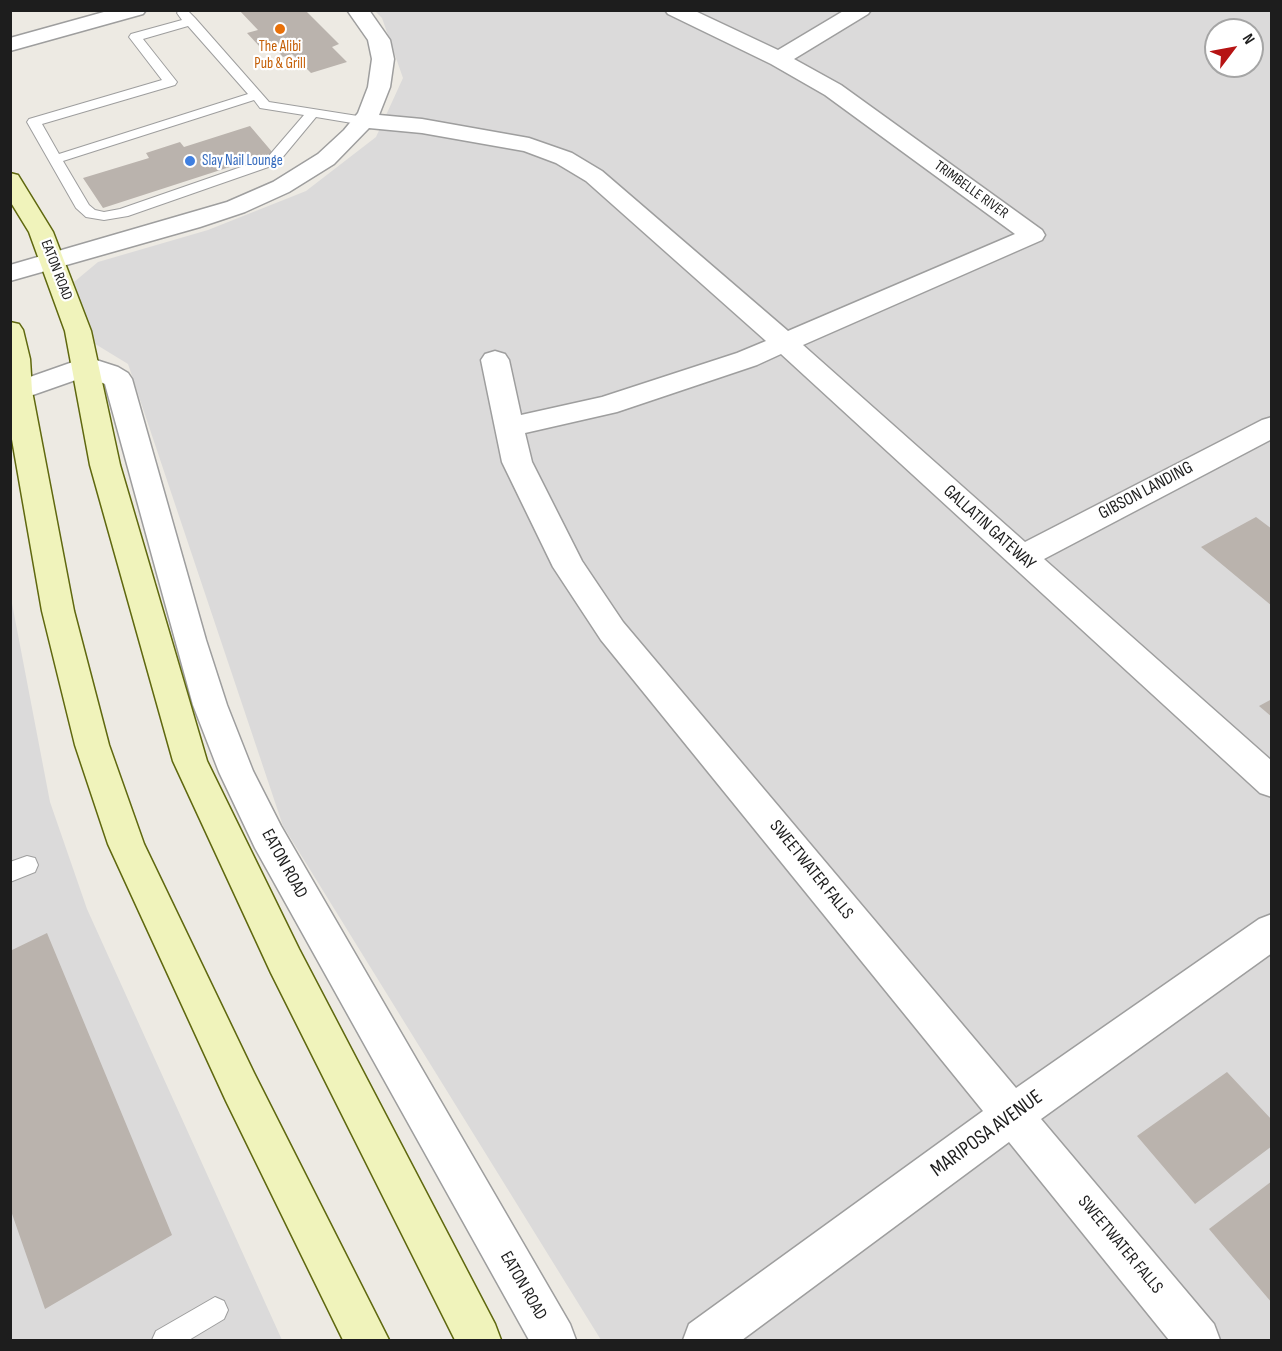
<!DOCTYPE html>
<style>
body{margin:0}
#map{position:relative;width:1282px;height:1351px;overflow:hidden;background:#edeae3;font-family:"Sofia Sans Condensed",sans-serif}
canvas{display:block}
.frame{position:absolute;inset:0;border:12px solid #1d1d1d;pointer-events:none}
.north{position:absolute;left:1204px;top:18px;width:60px;height:60px;box-sizing:border-box;background:#fff;border:2px solid #a5a5a5;border-radius:50%;rotate:58deg;font-size:16px;font-weight:700;line-height:24px;text-align:center;color:#1d1d1d}
.north::after{content:'';display:block;margin:auto;width:21px;height:27px;background:#b61313;clip-path:polygon(50% 0,100% 100%,50% 72%,0 100%)}
</style>
<div id="map">
<canvas width="1282" height="1351"></canvas>
<div class="frame"></div>
<div class="north">N</div>
</div>
<script>
const ctx = document.querySelector('canvas').getContext('2d');
ctx.lineJoin = 'round';
function fillPath(path, color) { ctx.fillStyle = color; ctx.fill(path, 'evenodd'); }
const toPath = rows => new Path2D(rows.map(r => 'M' + r).join(''));
function trace(path, color, width, dash) { ctx.strokeStyle = color; ctx.lineWidth = width; ctx.lineCap = dash ? 'butt' : 'round'; ctx.setLineDash(dash || []); ctx.stroke(path); }
function write(font, color, halo, rows, align = 'center') {
  ctx.font = font + ' "Sofia Sans Condensed",sans-serif'; ctx.lineWidth = 4.5; ctx.setLineDash([]); ctx.textBaseline = 'middle'; ctx.strokeStyle = halo; ctx.fillStyle = color; for (const [text, x, y, turn = 0] of rows) {
    ctx.save(); ctx.translate(x, y); ctx.rotate((+turn || 0) * Math.PI / 180); ctx.textAlign = isNaN(turn) ? turn : align; if (halo) ctx.strokeText(text, 0, 0); ctx.fillText(text, 0, 0); ctx.restore();
  }
}
const residential = toPath([
 [375,11,1271,11,1271,1340,601,1340,283,826,128,364,92,342,74,282,98,262,208,230,306,191,376,137,403,78,382,18],
 [1216,30,1252,30,1252,66,1216,66],
 [10,593,50,802,87,909,282,1340,11,1340]
]);
const building = toPath([
 [239,10,305,10,339,44,332,47,347,62,311,73,292,54,283,57,271,44,260,47,247,33,258,30],
 [250,126,273,153,103,208,83,178,149,158,146,153,180,142,184,147],
 [1256,517,1272,529,1272,606,1201,547],
 [1272,699,1272,717,1259,706],
 [47,933,172,1235,45,1309,10,1208,10,951],
 [1227,1072,1272,1120,1272,1146,1195,1204,1137,1136],
 [1272,1181,1272,1303,1209,1229]
]);
const lane = toPath([
 [179,10,187,10,195,18,269,102,364,117,371,121,364,125,316,117,277,164,128,216,104,220,86,217,76,208,27,122,29,119,162,80,129,37,131,34,182,20,177,13,179,10],
 [188,26,248,94,59,154,42,124,175,85,177,82,143,39,188,26],
 [254,100,260,108,304,115,267,158,120,209,104,212,95,210,89,205,63,161,254,100],
 [27,856,35,858,38,865,35,872,10,882,10,862,27,856],
 [215,1297,224,1301,228,1310,224,1319,189,1340,152,1340,156,1331,215,1297]
]);
const street = toPath([
 [111,10,146,10,143,14,10,51,10,38,111,10],
 [347,10,369,10,390,40,394,59,390,87,379,115,422,119,529,138,572,153,602,171,788,331,1015,234,825,95,771,64,668,14,665,10,693,10,778,50,845,10,871,10,868,14,794,59,841,85,1042,230,1045,235,1042,240,803,345,1025,542,1262,420,1272,417,1272,439,1044,559,1272,761,1272,797,1260,793,781,354,757,365,617,412,525,433,532,462,582,561,623,622,1016,1088,1259,919,1272,914,1272,953,1041,1119,1214,1324,1220,1340,1169,1340,1009,1142,742,1340,683,1340,689,1324,983,1111,601,640,553,567,502,462,481,360,485,354,495,351,505,354,509,360,521,415,602,397,737,353,766,341,586,181,556,163,524,151,422,133,369,128,334,164,289,192,245,212,200,227,10,281,10,265,227,202,273,182,318,154,344,130,358,113,368,87,372,59,368,40,347,10],
 [87,357,118,367,128,373,132,379,206,640,227,705,253,771,281,826,570,1324,576,1340,529,1340,255,848,219,772,193,705,105,384,87,376,10,403,10,384,87,357]
]);
const secondary = toPath([
 [10,173,18,175,53,232,91,331,120,465,207,761,299,949,495,1324,501,1340,455,1340,271,973,173,761,90,465,65,331,29,232,10,201,10,173],
 [10,322,19,324,23,330,30,359,32,391,74,611,109,745,144,844,254,1073,389,1340,343,1340,226,1101,108,844,75,745,42,611,10,428,10,322]
]);
const markers = [
 [280,29,6,"#e8710a"],
 [190,161,6,"#3f7fe0"]
];
const farFoodnames = [
 ["The Alibi",280,47],
 ["Pub & Grill",280,64]
];
const farShopnames = [
 ["Slay Nail Lounge",202,161]
];
const farStreetnames = [
 ["TRIMBELLE RIVER",971,190,36],
 ["EATON ROAD",56,270,69]
];
const streetNames = [
 ["GIBSON LANDING",1146,491,-28],
 ["GALLATIN GATEWAY",989,528,42],
 ["EATON ROAD",284,864,61],
 ["SWEETWATER FALLS",811,870,51],
 ["SWEETWATER FALLS",1120,1245,50],
 ["EATON ROAD",523,1286,60]
];
const nearStreetnames = [
 ["MARIPOSA AVENUE",987,1134,-36]
];
fillPath(residential, '#dbdada');
fillPath(building, '#bab3ad');
trace(lane, '#9e9e9e', 2);
trace(street, '#9e9e9e', 3);
trace(secondary, '#5f680f', 3);
fillPath(lane, '#fff');
fillPath(street, '#fff');
fillPath(secondary, '#f0f3bb');
for (const [x, y, r, color] of markers) { const dot = new Path2D(); dot.arc(x, y, r, 0, 2 * Math.PI); ctx.fillStyle = color; ctx.fill(dot); trace(dot, '#fff', 2); }
write('15px', '#c56008', '#fff', farFoodnames);
write('15px', '#366cbe', '#fff', farShopnames, 'left');
write('15px', '#1d1d1d', '#fff', farStreetnames);
write('18px', '#1d1d1d', '#fff', streetNames);
write('21px', '#1d1d1d', '#fff', nearStreetnames);
</script>
